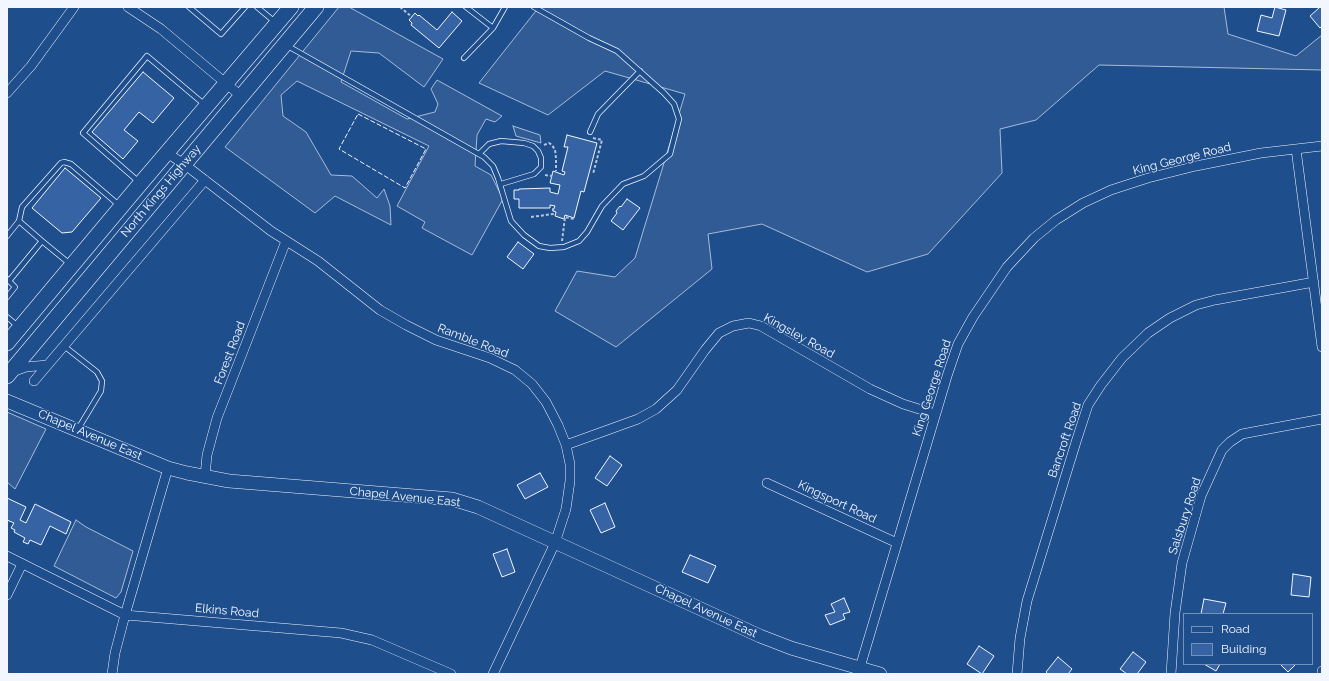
<!DOCTYPE html>
<style>
body{margin:0}
#map{position:relative;width:1329px;height:681px;overflow:hidden;background:#1f4e8c;font-family:Raleway,sans-serif}
canvas{display:block}
.frame{position:absolute;inset:0;border:8px solid #f2f6ff;pointer-events:none}
.legend{position:absolute;left:1183px;top:613px;width:130px;height:52px;box-sizing:border-box;background:#1f4e8c;border:1px solid #7391ba;margin:0;padding:5px 7px;list-style:none;font-size:12px;color:#f2f6ff}
.legend li{display:flex;align-items:center;gap:8px;height:20px}
.legend b{width:20px;border:1px solid #7391ba}
</style>
<div id="map">
<canvas width="1329" height="681"></canvas>
<div class="frame"></div>
<ul class="legend">
<li><b style="height:5px;background:#1f4e8c"></b>Road</li>
<li><b style="height:11px;background:#3563a3"></b>Building</li>
</ul>
</div>
<script>
const ctx = document.querySelector('canvas').getContext('2d');
ctx.lineJoin = 'round';
function fillPath(path, color) { ctx.fillStyle = color; ctx.fill(path, 'evenodd'); }
const toPath = rows => new Path2D(rows.map(r => 'M' + r).join(''));
function trace(path, color, width, dash) { ctx.strokeStyle = color; ctx.lineWidth = width; ctx.lineCap = dash ? 'butt' : 'round'; ctx.setLineDash(dash || []); ctx.stroke(path); }
function write(font, color, halo, rows, align = 'center') {
  ctx.font = font + ' Raleway,sans-serif'; ctx.lineWidth = 3; ctx.setLineDash([]); ctx.textBaseline = 'middle'; ctx.strokeStyle = halo; ctx.fillStyle = color; for (const [text, x, y, turn = 0] of rows) {
    ctx.save(); ctx.translate(x, y); ctx.rotate((+turn || 0) * Math.PI / 180); ctx.textAlign = isNaN(turn) ? turn : align; if (halo) ctx.strokeText(text, 0, 0); ctx.fillText(text, 0, 0); ctx.restore();
  }
}
const built = toPath([
 [339,7,349,7,443,59,424,87,379,53,351,51,341,82,407,119,435,112,438,104,431,89,437,80,502,116,495,122,486,119,477,135,475,166,491,175,503,199,472,255,422,228,425,222,397,206,429,146,297,81,281,95,283,116,306,132,331,175,352,176,377,198,384,189,390,206,391,225,335,196,315,213,225,147,339,7],
 [539,7,1224,7,1228,34,1296,56,1322,35,1322,70,1099,65,1036,120,1000,129,1002,173,928,254,867,272,762,224,708,234,712,269,616,347,555,311,577,271,615,277,635,258,685,94,605,71,548,115,479,83,539,7],
 [513,126,540,135,541,143,516,136,513,126],
 [7,412,46,429,15,489,7,482,7,412],
 [76,520,86,527,133,551,121,592,116,598,54,566,76,520]
]);
const building = toPath([
 [1275,7,1286,10,1279,36,1257,31,1261,15,1272,18,1275,7],
 [1318,7,1322,7,1322,26,1320,28,1310,16,1319,8,1318,7],
 [452,12,462,21,439,48,411,25,412,23,409,20,415,13,418,16,419,15,437,30,452,12],
 [143,72,174,98,153,123,139,112,124,130,138,141,123,159,92,132,143,72],
 [567,135,597,143,584,192,581,191,574,218,565,215,564,219,555,216,556,212,553,211,555,206,550,205,550,208,519,208,519,199,514,199,514,190,519,190,519,189,550,188,550,192,558,194,560,185,550,183,553,171,564,175,565,172,562,171,568,147,564,147,567,135],
 [65,168,101,198,72,232,62,233,32,208,65,168],
 [627,199,640,208,623,230,611,221,617,213,616,211,620,206,621,207,627,199],
 [518,242,534,254,523,269,507,257,518,242],
 [610,456,622,465,607,486,595,478,610,456],
 [540,473,548,487,525,499,517,485,540,473],
 [7,498,26,507,20,520,26,523,35,504,71,522,66,534,50,526,41,545,30,540,28,544,23,542,25,538,14,532,15,530,11,528,14,523,7,520,7,498],
 [605,503,615,527,601,533,590,510,605,503],
 [507,549,515,572,502,577,493,554,507,549],
 [690,555,716,566,708,583,682,572,690,555],
 [1293,574,1311,577,1309,597,1291,595,1293,574],
 [844,598,850,612,843,614,845,619,830,625,825,615,835,612,831,604,844,598],
 [1204,599,1226,603,1223,614,1201,614,1204,599],
 [979,646,994,656,982,674,967,664,979,646],
 [1133,652,1146,662,1137,674,1127,674,1120,669,1133,652],
 [1058,657,1072,669,1068,674,1048,674,1046,672,1058,657],
 [1204,664,1220,664,1216,671,1204,664],
 [1280,664,1296,664,1288,672,1280,664]
]);
const path = toPath([
 [400,7,412,17],
 [593,138,602,140,593,174],
 [544,145,549,143,552,145,555,150,556,158,556,171],
 [545,175,552,176],
 [531,217,553,214,553,207],
 [562,241,565,217,574,219]
]);
const lane = toPath([
 [189,7,221,34,245,7],
 [257,7,275,22],
 [466,7,493,28],
 [286,45,484,157,493,166,498,178,511,221,524,235,539,246,550,248,564,247,579,241,587,232,602,206,623,184,644,176,670,154,679,119,674,104,664,93,617,51,589,38,534,7],
 [464,58,493,28,505,7],
 [590,132,598,114,640,71],
 [479,154,489,144,501,141,524,143,533,146,538,151,541,158,541,167,534,174,501,184],
 [139,182,83,133,147,56,205,105],
 [19,221,22,207,61,163,64,162,71,164,120,206],
 [7,236,19,221,42,241,9,281],
 [42,241,70,264],
 [7,279,15,287,7,297],
 [7,317,19,327],
 [64,346,97,372,102,381,101,391,78,429]
]);
const street = toPath([
 [128,7,161,29,241,96],
 [7,93,31,66,74,7],
 [1296,149,1322,347],
 [167,153,184,164,271,231,318,261,380,310,406,325,436,340,490,358,515,370,532,384,546,402,558,425,566,445,570,464,570,481,566,509,555,543,493,674],
 [12,372,26,367,47,365],
 [34,381,205,180],
 [566,445,638,419,656,409,677,390,705,350,719,333,733,326,749,323,761,326,870,389,903,404,935,414],
 [205,476,207,455,217,418,286,241],
 [767,483,897,543],
 [7,556,125,615,341,633,372,640,451,674],
 [7,595,22,564],
 [112,674,115,653,125,615,168,468],
 [858,674,948,373,958,344,973,317,1007,267,1034,238,1056,220,1083,203,1111,190,1148,178,1196,166,1261,153,1322,146],
 [1017,674,1020,638,1027,601,1076,442,1088,405,1101,385,1122,358,1148,333,1170,318,1196,305,1215,300,1314,282],
 [1171,674,1175,613,1182,563,1201,496,1222,450,1230,442,1242,434,1322,419],
 [1322,674,1322,671]
]);
const secondary = toPath([
 [7,401,168,468,187,473,229,481,452,499,478,507,760,636,791,648,880,674]
]);
const primary = toPath([
 [7,343,141,183,291,7],
 [7,376,316,7]
]);
const fence = toPath([
 [358,114,426,149,405,188,339,149,358,114]
]);
const streetNames = [
 ["King George Road",1182,159,-14],
 ["North Kings Highway",161,191,-50],
 ["Kingsley Road",799,336,29],
 ["Ramble Road",473,341,21],
 ["Forest Road",230,353,-69],
 ["King George Road",932,388,-72],
 ["Chapel Avenue East",90,435,23],
 ["Bancroft Road",1065,440,-71],
 ["Chapel Avenue East",405,497,6],
 ["Kingsport Road",837,502,25],
 ["Salsbury Road",1185,516,-72],
 ["Elkins Road",227,611,5],
 ["Chapel Avenue East",706,611,25]
];
fillPath(built, '#305b95');
trace(built, '#a8bbd7', 1);
fillPath(building, '#3563a3');
trace(building, '#f2f6ff', 1);
trace(lane, '#f2f6ff', 6);
trace(street, '#f2f6ff', 10);
trace(secondary, '#f2f6ff', 14);
trace(primary, '#f2f6ff', 16);
trace(path, '#b3c4dc', 2, [3, 2]);
trace(lane, '#1f4e8c', 4.5);
trace(street, '#1f4e8c', 9);
trace(secondary, '#1f4e8c', 13);
trace(primary, '#1f4e8c', 15);
trace(fence, '#f2f6ff', 1, [5, 2]);
write('12px', '#f2f6ff', '#1f4e8c', streetNames);
</script>
